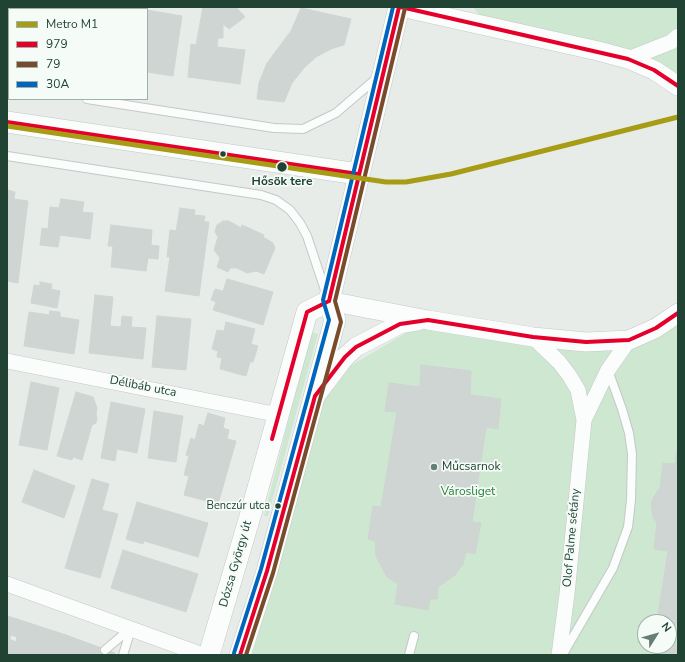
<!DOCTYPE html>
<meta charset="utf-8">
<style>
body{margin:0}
#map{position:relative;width:685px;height:662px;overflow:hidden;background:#e7ece9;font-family:"Nunito Sans",sans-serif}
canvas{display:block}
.frame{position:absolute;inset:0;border:8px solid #204334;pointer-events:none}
.legend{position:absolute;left:8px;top:8px;width:140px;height:92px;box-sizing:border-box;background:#f5fbf7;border:1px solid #a0b1a9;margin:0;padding:5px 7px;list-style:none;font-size:12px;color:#204334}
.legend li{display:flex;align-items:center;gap:8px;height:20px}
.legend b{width:20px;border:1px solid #a0b1a9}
.north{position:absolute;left:637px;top:614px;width:40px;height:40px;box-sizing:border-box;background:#f5fbf7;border:1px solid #a0b1a9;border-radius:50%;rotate:53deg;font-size:11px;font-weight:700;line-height:16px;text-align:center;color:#204334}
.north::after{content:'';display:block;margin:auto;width:14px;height:18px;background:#667e73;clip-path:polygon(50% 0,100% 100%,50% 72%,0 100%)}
</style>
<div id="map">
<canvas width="685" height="662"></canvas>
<div class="frame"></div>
<ul class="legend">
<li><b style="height:5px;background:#a69c15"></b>Metro M1</li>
<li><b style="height:5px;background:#e4002b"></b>979</li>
<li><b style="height:5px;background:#7a4b2a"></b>79</li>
<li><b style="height:5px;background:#0065bd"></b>30A</li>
</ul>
<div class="north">N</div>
</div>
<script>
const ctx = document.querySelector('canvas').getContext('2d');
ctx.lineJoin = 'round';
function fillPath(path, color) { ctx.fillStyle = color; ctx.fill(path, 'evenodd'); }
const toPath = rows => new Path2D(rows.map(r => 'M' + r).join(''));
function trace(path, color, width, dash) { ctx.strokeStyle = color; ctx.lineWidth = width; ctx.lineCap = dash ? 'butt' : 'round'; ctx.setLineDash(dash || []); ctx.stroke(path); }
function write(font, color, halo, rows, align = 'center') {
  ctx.font = font + ' "Nunito Sans",sans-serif'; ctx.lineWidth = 3.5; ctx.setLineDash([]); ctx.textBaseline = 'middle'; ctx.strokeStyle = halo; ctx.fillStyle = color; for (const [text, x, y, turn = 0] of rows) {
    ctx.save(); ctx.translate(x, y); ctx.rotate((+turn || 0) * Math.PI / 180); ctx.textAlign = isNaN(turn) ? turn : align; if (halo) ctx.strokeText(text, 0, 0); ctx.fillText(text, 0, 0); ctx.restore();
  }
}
const green = toPath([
 [473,7,678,7,678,86,667,78,488,27],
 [678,313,678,655,252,655,323,402,350,366,428,320,629,340],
 [645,622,669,622,669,646,645,646],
 [311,332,318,334,268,516,264,516]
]);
const building = toPath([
 [28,7,67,7,67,9,27,9,28,7],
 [91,7,128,7,128,9,91,9,91,7],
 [203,7,236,7,245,17,229,29,223,24,223,38,218,38,217,47,245,50,240,84,188,77,191,44,196,45,203,7],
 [301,8,351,19,344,45,331,49,316,57,304,68,292,83,284,102,257,99,259,83,267,63,291,31,301,8],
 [147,10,182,16,173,76,147,72,147,10],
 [7,190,15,192,14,199,28,201,22,250,7,248,7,190],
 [61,199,84,202,82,212,93,213,90,239,60,235,58,247,40,245,42,228,48,229,50,207,59,208,61,199],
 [180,208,195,210,194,215,205,216,204,222,209,222,199,296,165,291,170,257,167,257,170,230,176,231,180,208],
 [223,221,229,221,241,228,242,225,264,235,263,237,273,243,275,248,264,274,256,271,247,273,237,268,230,268,228,272,217,267,220,258,214,250,218,237,215,232,217,225,223,221],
 [111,225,152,230,151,245,159,246,158,259,148,258,146,271,111,267,113,246,108,246,111,225],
 [7,248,22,250,18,283,7,281,7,248],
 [227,279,273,292,263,325,213,310,216,302,211,300,215,289,223,291,227,279],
 [40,282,52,284,51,289,60,291,57,308,31,303,34,285,40,286,40,282],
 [95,295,113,297,110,326,121,327,122,316,132,317,131,327,146,328,143,359,89,353,95,295],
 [50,311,60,312,60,317,79,320,74,354,24,346,29,312,49,315,50,311],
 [157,316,191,319,186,370,152,367,157,316],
 [226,322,255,329,251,344,258,346,253,362,250,362,246,376,220,369,222,358,217,357,218,351,212,349,217,330,224,331,226,322],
 [421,365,471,371,470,395,501,399,498,429,486,427,472,522,481,523,475,554,466,552,463,564,455,575,438,587,437,599,430,599,428,610,395,604,398,584,387,577,376,556,375,541,368,539,373,506,381,507,397,412,385,411,389,383,420,387,421,365],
 [31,382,59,388,47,450,19,445,31,382],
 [76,392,93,397,97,408,96,414,97,418,96,423,92,425,82,460,73,457,72,460,57,456,76,392],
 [111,402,145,409,137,453,117,449,115,461,101,458,111,402],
 [154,411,183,416,176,462,148,458,154,411],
 [208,413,225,418,223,428,229,430,227,439,236,441,218,504,184,495,189,476,184,475,189,456,186,455,191,438,195,440,199,424,204,426,208,413],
 [678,444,678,623,675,625,675,638,677,655,661,655,660,646,669,646,669,622,657,622,668,551,654,549,657,523,653,517,651,505,653,498,660,488,663,463,675,464,678,444],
 [34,470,75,486,64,518,22,502,34,470],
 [92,479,109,484,102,510,118,514,100,578,65,568,92,479],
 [137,502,208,523,198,557,144,541,143,544,126,539,137,502],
 [123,550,198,574,186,612,111,588,123,550],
 [7,616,17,619,7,646,7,616],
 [17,619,66,635,59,655,7,655,9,639,16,642,17,637,11,635,17,619],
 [66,635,115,653,114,655,59,655,66,635]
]);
const service = toPath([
 [7,86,9,87],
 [87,99,274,128,303,129,336,113,378,77],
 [7,156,261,195,276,200,290,210,300,223,307,236,326,293],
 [105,650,131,628],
 [563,654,613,568,628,527,631,500,632,454,629,433,622,409,608,370],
 [123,655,131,629],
 [409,655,414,636]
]);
const minor = toPath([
 [628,59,671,42,678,36],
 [533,337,559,362,569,375,578,390,584,420,567,594,559,655],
 [7,361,279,415],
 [584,420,608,370,629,340],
 [7,584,203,655]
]);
const tertiary = toPath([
 [401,7,598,51,628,59,654,70,678,86],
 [329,301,428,320,533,337,586,342,629,340,656,328,678,313],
 [316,395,345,357,356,347,400,324,418,321]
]);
const secondary = toPath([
 [7,122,358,174],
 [209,655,251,513,307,312,329,301],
 [240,655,267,571,335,320,329,301,399,7]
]);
const bus1 = toPath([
 [401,7,628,59,654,70,678,86],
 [7,122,358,174],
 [329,301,399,7],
 [272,439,307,312,329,301],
 [240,655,267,571,315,396,345,357,356,347,400,324,428,320,533,337,586,342,629,340,656,328,678,313]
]);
const bus2 = toPath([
 [246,655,273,573,341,322,335,301,405,8]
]);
const bus3 = toPath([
 [234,653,261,569,329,320,323,300,393,7]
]);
const metro1 = toPath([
 [7,126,386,182,406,182,451,174,678,117]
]);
const markers = [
 [223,154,3.5,"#204334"],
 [282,167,5.5,"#204334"],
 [434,467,4,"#667e73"],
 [278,506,3.5,"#204334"]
];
const busNames = [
 ["Benczúr utca",270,506]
];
const stopNames = [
 ["Hősök tere",282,182]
];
const streetNames = [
 ["Délibáb utca",143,387,11],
 ["Olof Palme sétány",572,538,-85],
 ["Dózsa György út",236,564,-74]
];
const poiNames = [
 ["Műcsarnok",442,467]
];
const parkNames = [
 ["Városliget",468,492]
];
fillPath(green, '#cee7d1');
fillPath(building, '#ced5d2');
trace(building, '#cfd5d2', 1);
trace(service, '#c3c9c6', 10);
trace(minor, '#c3c9c6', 16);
trace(tertiary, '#c3c9c6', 20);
trace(secondary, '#c0c8c4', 22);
trace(service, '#fbfcfc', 8);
trace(minor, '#fbfcfc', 15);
trace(tertiary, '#fbfcfc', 19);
trace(secondary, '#fbfcfc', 21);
trace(bus1, '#e4002b', 4);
trace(bus2, '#7a4b2a', 4);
trace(bus3, '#0065bd', 4);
trace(metro1, '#a69c15', 5);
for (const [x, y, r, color] of markers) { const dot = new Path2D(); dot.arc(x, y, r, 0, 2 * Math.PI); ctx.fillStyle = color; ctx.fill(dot); trace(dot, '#f5fbf7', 1.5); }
write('11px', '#204334', '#f5fbf7', busNames, 'right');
write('bold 12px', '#204334', '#f5fbf7', stopNames);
write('12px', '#204334', '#f5fbf7', streetNames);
write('12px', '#204334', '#f5fbf7', poiNames, 'left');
write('12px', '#258038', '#f5fbf7', parkNames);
</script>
